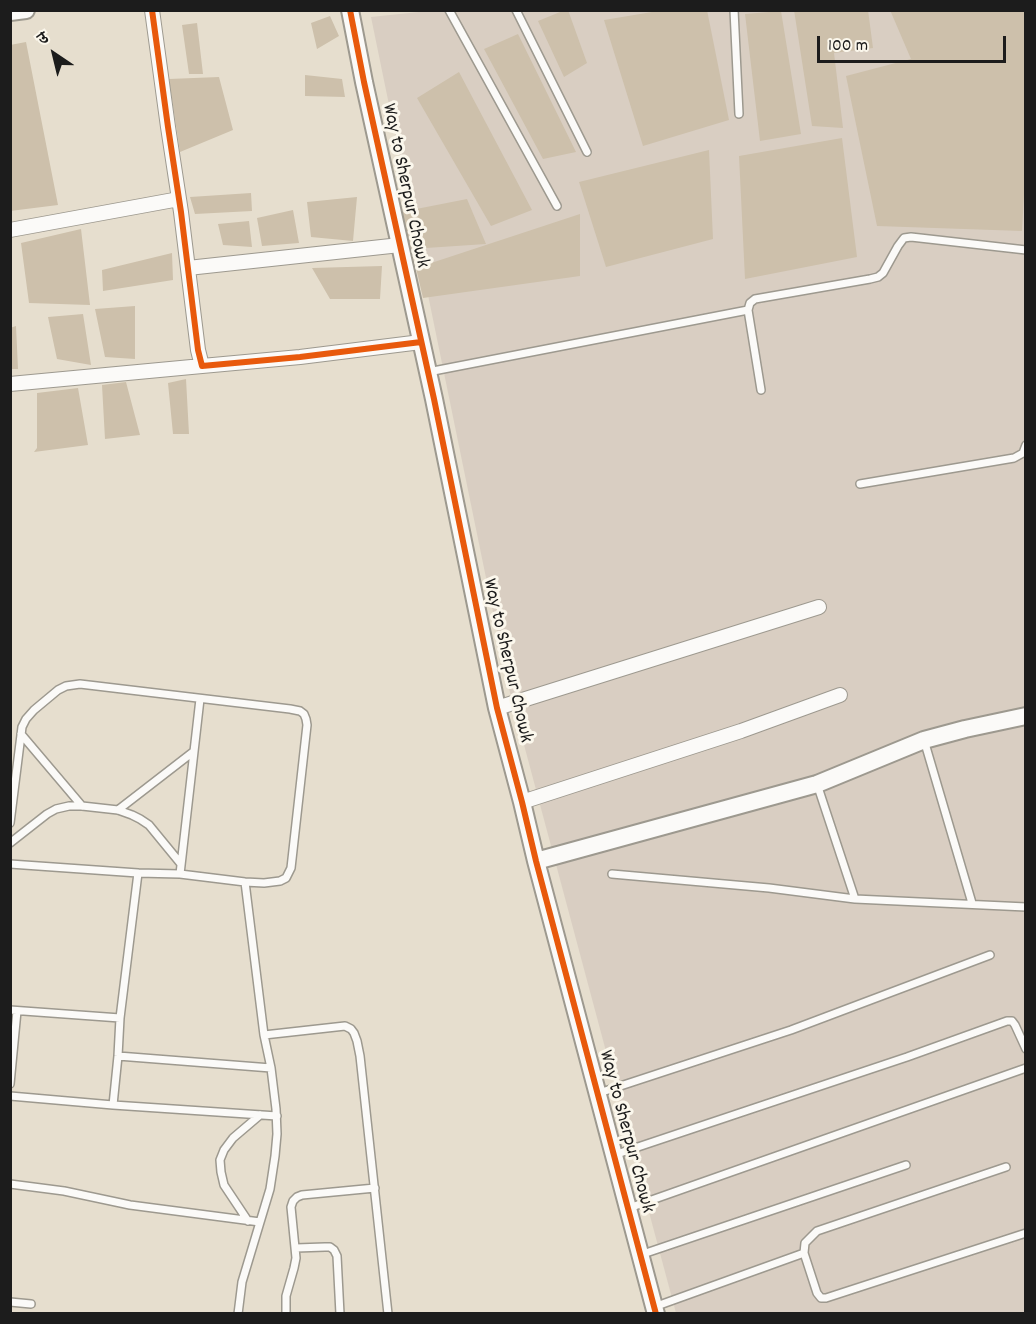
<!DOCTYPE html>
<meta charset="utf-8">
<style>
body{margin:0}
#map{position:relative;width:1036px;height:1324px;overflow:hidden;background:#e6dece;font-family:Dekko,"Playpen Sans Deva",sans-serif}
canvas{display:block}
.frame{position:absolute;inset:0;border:12px solid #1c1c1c;pointer-events:none}
.north{position:absolute;left:24px;top:24px;width:60px;height:60px;-webkit-text-stroke:4px #fbf7ec;paint-order:stroke;rotate:325deg;font-size:16px;font-weight:700;line-height:24px;text-align:center;color:#1c1c1c}
.north::after{content:'';display:block;margin:auto;width:21px;height:27px;background:#1c1c1c;clip-path:polygon(50% 0,100% 100%,50% 72%,0 100%)}
.scale{position:absolute;left:817px;top:36px;width:189px;height:27px;box-sizing:border-box;border:3px solid #1c1c1c;border-top:0;padding-left:8px;font-size:18px;line-height:21px;white-space:nowrap;color:#1c1c1c;-webkit-text-stroke:4px #fbf7ec;paint-order:stroke}
</style>
<div id="map">
<canvas width="1036" height="1324"></canvas>
<div class="frame"></div>
<div class="north">उ</div>
<div class="scale">100 m</div>
</div>
<script>
const ctx = document.querySelector('canvas').getContext('2d');
ctx.lineJoin = 'round';
function fillPath(path, color) { ctx.fillStyle = color; ctx.fill(path, 'evenodd'); }
const toPath = rows => new Path2D(rows.map(r => 'M' + r).join(''));
function trace(path, color, width, dash) { ctx.strokeStyle = color; ctx.lineWidth = width; ctx.lineCap = dash ? 'butt' : 'round'; ctx.setLineDash(dash || []); ctx.stroke(path); }
function write(font, color, halo, rows, align = 'center') {
  ctx.font = font + ' Dekko,sans-serif'; ctx.lineWidth = 6; ctx.setLineDash([]); ctx.textBaseline = 'middle'; ctx.strokeStyle = halo; ctx.fillStyle = color; for (const [text, x, y, turn = 0] of rows) {
    ctx.save(); ctx.translate(x, y); ctx.rotate((+turn || 0) * Math.PI / 180); ctx.textAlign = isNaN(turn) ? turn : align; if (halo) ctx.strokeText(text, 0, 0); ctx.fillText(text, 0, 0); ctx.restore();
  }
}
const industrial = toPath([
 [438,10,1025,11,1025,1313,676,1313,508,685,371,17]
]);
const building = toPath([
 [565,10,568,10,587,63,564,77,538,21],
 [664,10,707,10,729,120,643,146,604,20],
 [794,10,868,10,873,48,834,53,843,128,812,126],
 [890,10,1026,10,1026,158,1022,231,877,226,846,76,911,59],
 [781,11,801,134,760,141,745,14],
 [330,16,339,36,317,49,311,23],
 [197,23,203,74,189,74,182,25],
 [518,34,576,152,543,159,484,49],
 [26,42,58,205,10,211,10,45],
 [459,72,532,210,491,226,417,98],
 [305,75,342,79,345,97,305,96],
 [219,77,233,130,180,152,169,79],
 [842,138,857,257,745,279,739,156],
 [709,150,713,239,606,267,579,182],
 [251,193,252,211,195,214,190,197],
 [357,197,353,241,311,237,307,202],
 [467,199,486,244,411,249,401,212],
 [293,210,299,243,262,246,257,218],
 [580,214,580,276,423,298,416,268],
 [249,221,252,247,223,245,218,224],
 [81,229,90,305,29,303,21,243],
 [172,253,173,280,103,291,102,270],
 [382,266,380,299,330,299,312,268],
 [135,306,135,359,105,357,95,309],
 [83,314,91,365,57,359,48,317],
 [16,326,18,369,10,369,10,328],
 [186,379,189,434,173,434,168,383],
 [126,382,140,435,105,439,102,385],
 [78,388,88,445,34,452,37,448,37,393]
]);
const service = toPath([
 [449,10,557,206],
 [516,10,587,152],
 [734,10,739,114],
 [428,372,748,310],
 [761,390,748,310,750,303,755,299,870,279,878,277,883,273,898,246,904,238,911,237,1026,250],
 [860,484,1014,458,1023,453,1026,445],
 [21,734,82,806],
 [924,740,972,903],
 [817,784,855,899],
 [118,810,193,752],
 [10,823,22,727,26,719,34,710,58,690,66,686,80,684,290,709,300,711,304,714,306,719,307,725,291,868,286,878,280,881,264,883,245,882,180,874,138,873,10,864],
 [10,843,47,814,56,809,69,806,82,806,118,810,132,815,140,819,149,825,181,864],
 [180,874,200,699],
 [612,874,769,888,855,899,1026,907],
 [10,1010,120,1018],
 [264,1035,345,1026,351,1029,354,1033,357,1041,360,1056,388,1314],
 [118,1056,271,1068],
 [10,1084,17,1011],
 [599,1093,791,1030,990,955],
 [10,1096,113,1105,277,1116],
 [113,1105,118,1056,120,1018,138,873],
 [614,1155,907,1057,1007,1021,1012,1021,1015,1025,1026,1049],
 [10,1184,64,1191,130,1205,260,1222],
 [629,1208,1026,1068],
 [248,1221,224,1185,221,1172,220,1160,224,1150,233,1138,260,1115],
 [296,1248,325,1247,330,1247,334,1250,337,1256,340,1314],
 [804,1253,817,1293,821,1298,826,1298,1026,1233],
 [640,1255,906,1165],
 [10,1302,31,1304],
 [654,1307,804,1253,805,1243,817,1231,1006,1167],
 [238,1314,242,1282,270,1189,275,1156,277,1134,276,1109,271,1068,264,1035,245,882],
 [286,1314,286,1296,294,1268,296,1258,291,1207,293,1201,297,1197,302,1195,375,1188]
]);
const minor = toPath([
 [152,10,168,127,181,212,198,350,202,366,300,357,421,342],
 [10,230,179,199],
 [188,268,400,245],
 [10,384,202,366],
 [497,708,819,607],
 [522,802,741,731,840,695]
]);
const tertiary = toPath([
 [350,10,364,82,434,399,497,708,522,802,536,861,656,1314],
 [10,12,26,10],
 [536,861,817,784,924,740,965,729,1026,716]
]);
const cycleway = toPath([
 [152,10,168,127,181,212,198,350,202,366,300,357,421,342],
 [350,10,364,82,434,399,497,708,522,802,536,861,656,1314]
]);
const streetNames = [
 ["Way to Sherpur Chowk",404,186,78],
 ["Way to Sherpur Chowk",506,661,77],
 ["Way to Sherpur Chowk",625,1132,75]
];
fillPath(industrial, '#d9cec2');
fillPath(building, '#cdc0ab');
trace(service, '#9d998f', 10);
trace(minor, '#9d998f', 16);
trace(tertiary, '#9d998f', 20);
trace(service, '#fbfaf8', 7);
trace(minor, '#fbfaf8', 14);
trace(tertiary, '#fbfaf8', 16);
trace(cycleway, '#e8590c', 6);
write('20px', '#1c1c1c', '#fbf7ec', streetNames);
</script>
